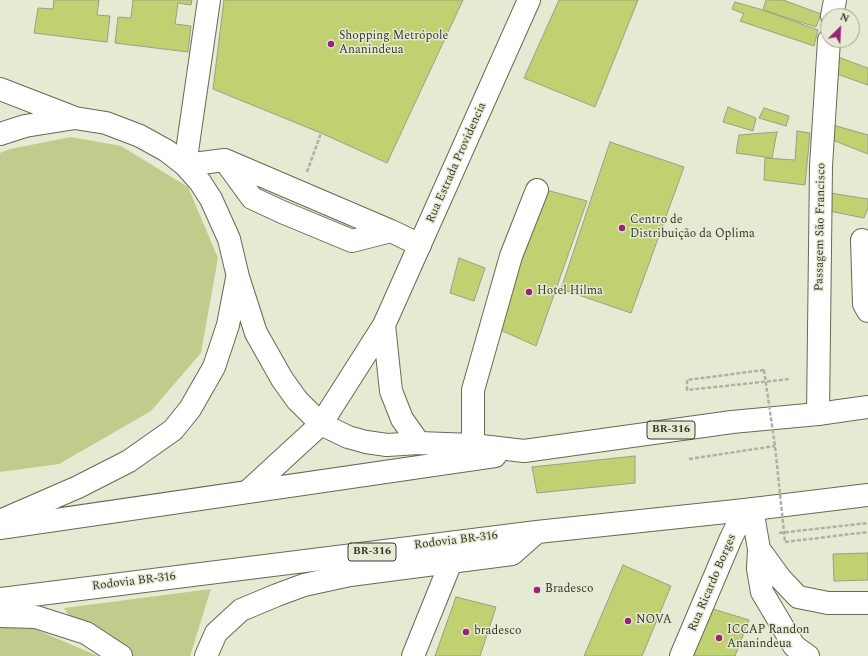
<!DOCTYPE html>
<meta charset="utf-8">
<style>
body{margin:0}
#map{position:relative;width:868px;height:656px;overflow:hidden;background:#e5ebd2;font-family:Spectral,serif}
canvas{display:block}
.north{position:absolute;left:820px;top:8px;width:40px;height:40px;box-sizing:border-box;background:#e5ebd2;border:1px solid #9fa390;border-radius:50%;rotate:24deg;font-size:11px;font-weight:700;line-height:16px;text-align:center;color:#35382e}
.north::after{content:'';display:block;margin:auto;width:14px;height:18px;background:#9b2179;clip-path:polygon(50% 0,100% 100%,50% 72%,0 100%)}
</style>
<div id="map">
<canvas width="868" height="656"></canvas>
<div class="north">N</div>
</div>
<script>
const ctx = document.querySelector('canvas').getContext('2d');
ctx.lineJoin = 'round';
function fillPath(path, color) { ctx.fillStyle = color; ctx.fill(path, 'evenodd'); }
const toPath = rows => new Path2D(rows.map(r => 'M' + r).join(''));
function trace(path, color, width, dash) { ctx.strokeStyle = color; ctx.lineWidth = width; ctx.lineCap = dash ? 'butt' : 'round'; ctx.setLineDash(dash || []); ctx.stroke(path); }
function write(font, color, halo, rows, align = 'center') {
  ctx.font = font + ' Spectral,serif'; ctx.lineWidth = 3; ctx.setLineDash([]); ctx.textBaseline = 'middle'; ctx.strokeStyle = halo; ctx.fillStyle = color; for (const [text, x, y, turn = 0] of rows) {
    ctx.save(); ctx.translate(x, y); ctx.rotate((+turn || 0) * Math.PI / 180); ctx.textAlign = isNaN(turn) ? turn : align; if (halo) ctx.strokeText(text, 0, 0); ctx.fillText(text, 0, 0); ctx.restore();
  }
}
const green = toPath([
 [71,137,121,146,188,187,218,258,201,353,151,411,59,464,0,472,0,153,10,149],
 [211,589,190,656,127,656,71,618,64,608],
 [0,625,30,627,98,656,0,656]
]);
const building = toPath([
 [54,0,99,0,97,15,110,16,107,42,34,33,38,8,53,9,54,0],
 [133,0,192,0,191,5,178,3,175,24,191,26,188,52,115,43,118,17,131,18,133,0],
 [224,0,463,0,387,163,321,133,213,89,224,0],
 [559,0,638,0,595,107,524,78,559,0],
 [766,0,783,0,821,14,816,27,763,10,766,0],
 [735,2,763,10,818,30,814,46,740,21,744,14,732,9,735,2],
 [835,56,868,68,868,85,831,72,835,56],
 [728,107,756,118,753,131,723,122,728,107],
 [764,108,789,116,786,126,759,118,764,108],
 [833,125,868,135,868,154,830,139,833,125],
 [797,131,810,133,805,185,764,180,765,158,795,160,797,131],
 [777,132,772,158,736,153,739,135,777,132],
 [610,142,684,167,631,313,561,289,610,142],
 [550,191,587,201,536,346,496,328,535,206,550,191],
 [830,193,868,199,868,208,864,218,824,210,830,193],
 [459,258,485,268,474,301,450,293,459,258],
 [635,456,635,483,537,493,532,467,635,456],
 [868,553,868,580,834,581,833,554,868,553],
 [623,565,671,586,642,656,584,656,623,565],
 [456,597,496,607,480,656,435,656,456,597],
 [710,608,749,620,735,656,688,656,710,608]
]);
const path = toPath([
 [307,172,321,133],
 [764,370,687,380,687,390,790,379],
 [689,459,775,446],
 [779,533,868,523],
 [785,542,868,532]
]);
const minor = toPath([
 [209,0,185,165,225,160,391,231],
 [832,16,835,0],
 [225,161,252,198,282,212,352,241,391,231,420,245],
 [862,240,864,304,868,311],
 [818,414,821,166,829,40],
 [474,459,473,445,473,390,511,256,537,190],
 [752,509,759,549,780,578,798,597,828,603,868,603],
 [759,549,758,569,762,592,794,646,808,656],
 [413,656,451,562],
 [681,656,731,538,745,510]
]);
const major = toPath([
 [384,325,391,391,402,419,419,443],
 [247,492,321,424,384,325,529,0]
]);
const highway = toPath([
 [0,89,75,118,106,123,140,136,167,151,185,165,200,182,211,199,229,239,238,277,256,333,282,379,297,400,321,424,348,437,366,442,387,445,419,443,473,445,524,451,732,422,818,414,868,407],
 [0,134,25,126,75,118],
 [2,520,78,487,129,461,173,430,190,409,214,367,228,325,237,278],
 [0,528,495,456],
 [0,599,537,532,745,510,868,495],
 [0,616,36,617,86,633,121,656],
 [206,656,216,633,241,610,277,595,304,585,350,575,512,554,537,532]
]);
const pathBridge = toPath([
 [764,370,775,446,785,542]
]);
const markers = [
 [331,44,4,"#9b2179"],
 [622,228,4,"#9b2179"],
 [529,292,4,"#9b2179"],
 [537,590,4,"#9b2179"],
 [628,621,4,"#9b2179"],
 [466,632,4,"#9b2179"],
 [719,638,4,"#9b2179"]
];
const shields = [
 [671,430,48],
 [372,552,48]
];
const shieldNames = [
 ["BR-316",671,430],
 ["BR-316",372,552]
];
const poiNames = [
 ["Shopping Metrópole",339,37],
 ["Ananindeua",339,51],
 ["Centro de",630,221],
 ["Distribuição da Oplima",630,235],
 ["Hotel Hilma",537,292],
 ["Bradesco",545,590],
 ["NOVA",636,621],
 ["ICCAP Randon",727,631],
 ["Ananindeua",727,645],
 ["bradesco",474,632]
];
const streetNames = [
 ["Rua Estrada Providencia",457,163,-66],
 ["Passagem São Francisco",821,227,-89],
 ["Rodovia BR-316",456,541,-7],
 ["Rodovia BR-316",134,582,-7],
 ["Rua Ricardo Borges",713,583,-67]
];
fillPath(green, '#bfcc8b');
fillPath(building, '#c0d172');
trace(building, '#999f87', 1);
trace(minor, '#656a53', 24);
trace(major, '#656a53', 24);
trace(highway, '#656a53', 24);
trace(path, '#aeb39f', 2.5, [4, 2]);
trace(minor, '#fff', 22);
trace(major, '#fff', 22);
trace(highway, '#fff', 22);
trace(pathBridge, '#aeb39f', 2.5, [4, 2]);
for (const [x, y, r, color] of markers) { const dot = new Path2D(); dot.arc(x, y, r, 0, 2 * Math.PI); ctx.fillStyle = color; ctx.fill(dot); trace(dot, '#e5ebd2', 1.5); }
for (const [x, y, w] of shields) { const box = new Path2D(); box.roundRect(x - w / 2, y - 9, w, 18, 3); ctx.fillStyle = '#e5ebd2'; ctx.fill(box); trace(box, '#35382e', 1); }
write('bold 11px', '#35382e', null, shieldNames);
write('12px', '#35382e', '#e5ebd2', poiNames, 'left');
write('12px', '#35382e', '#e5ebd2', streetNames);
</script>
